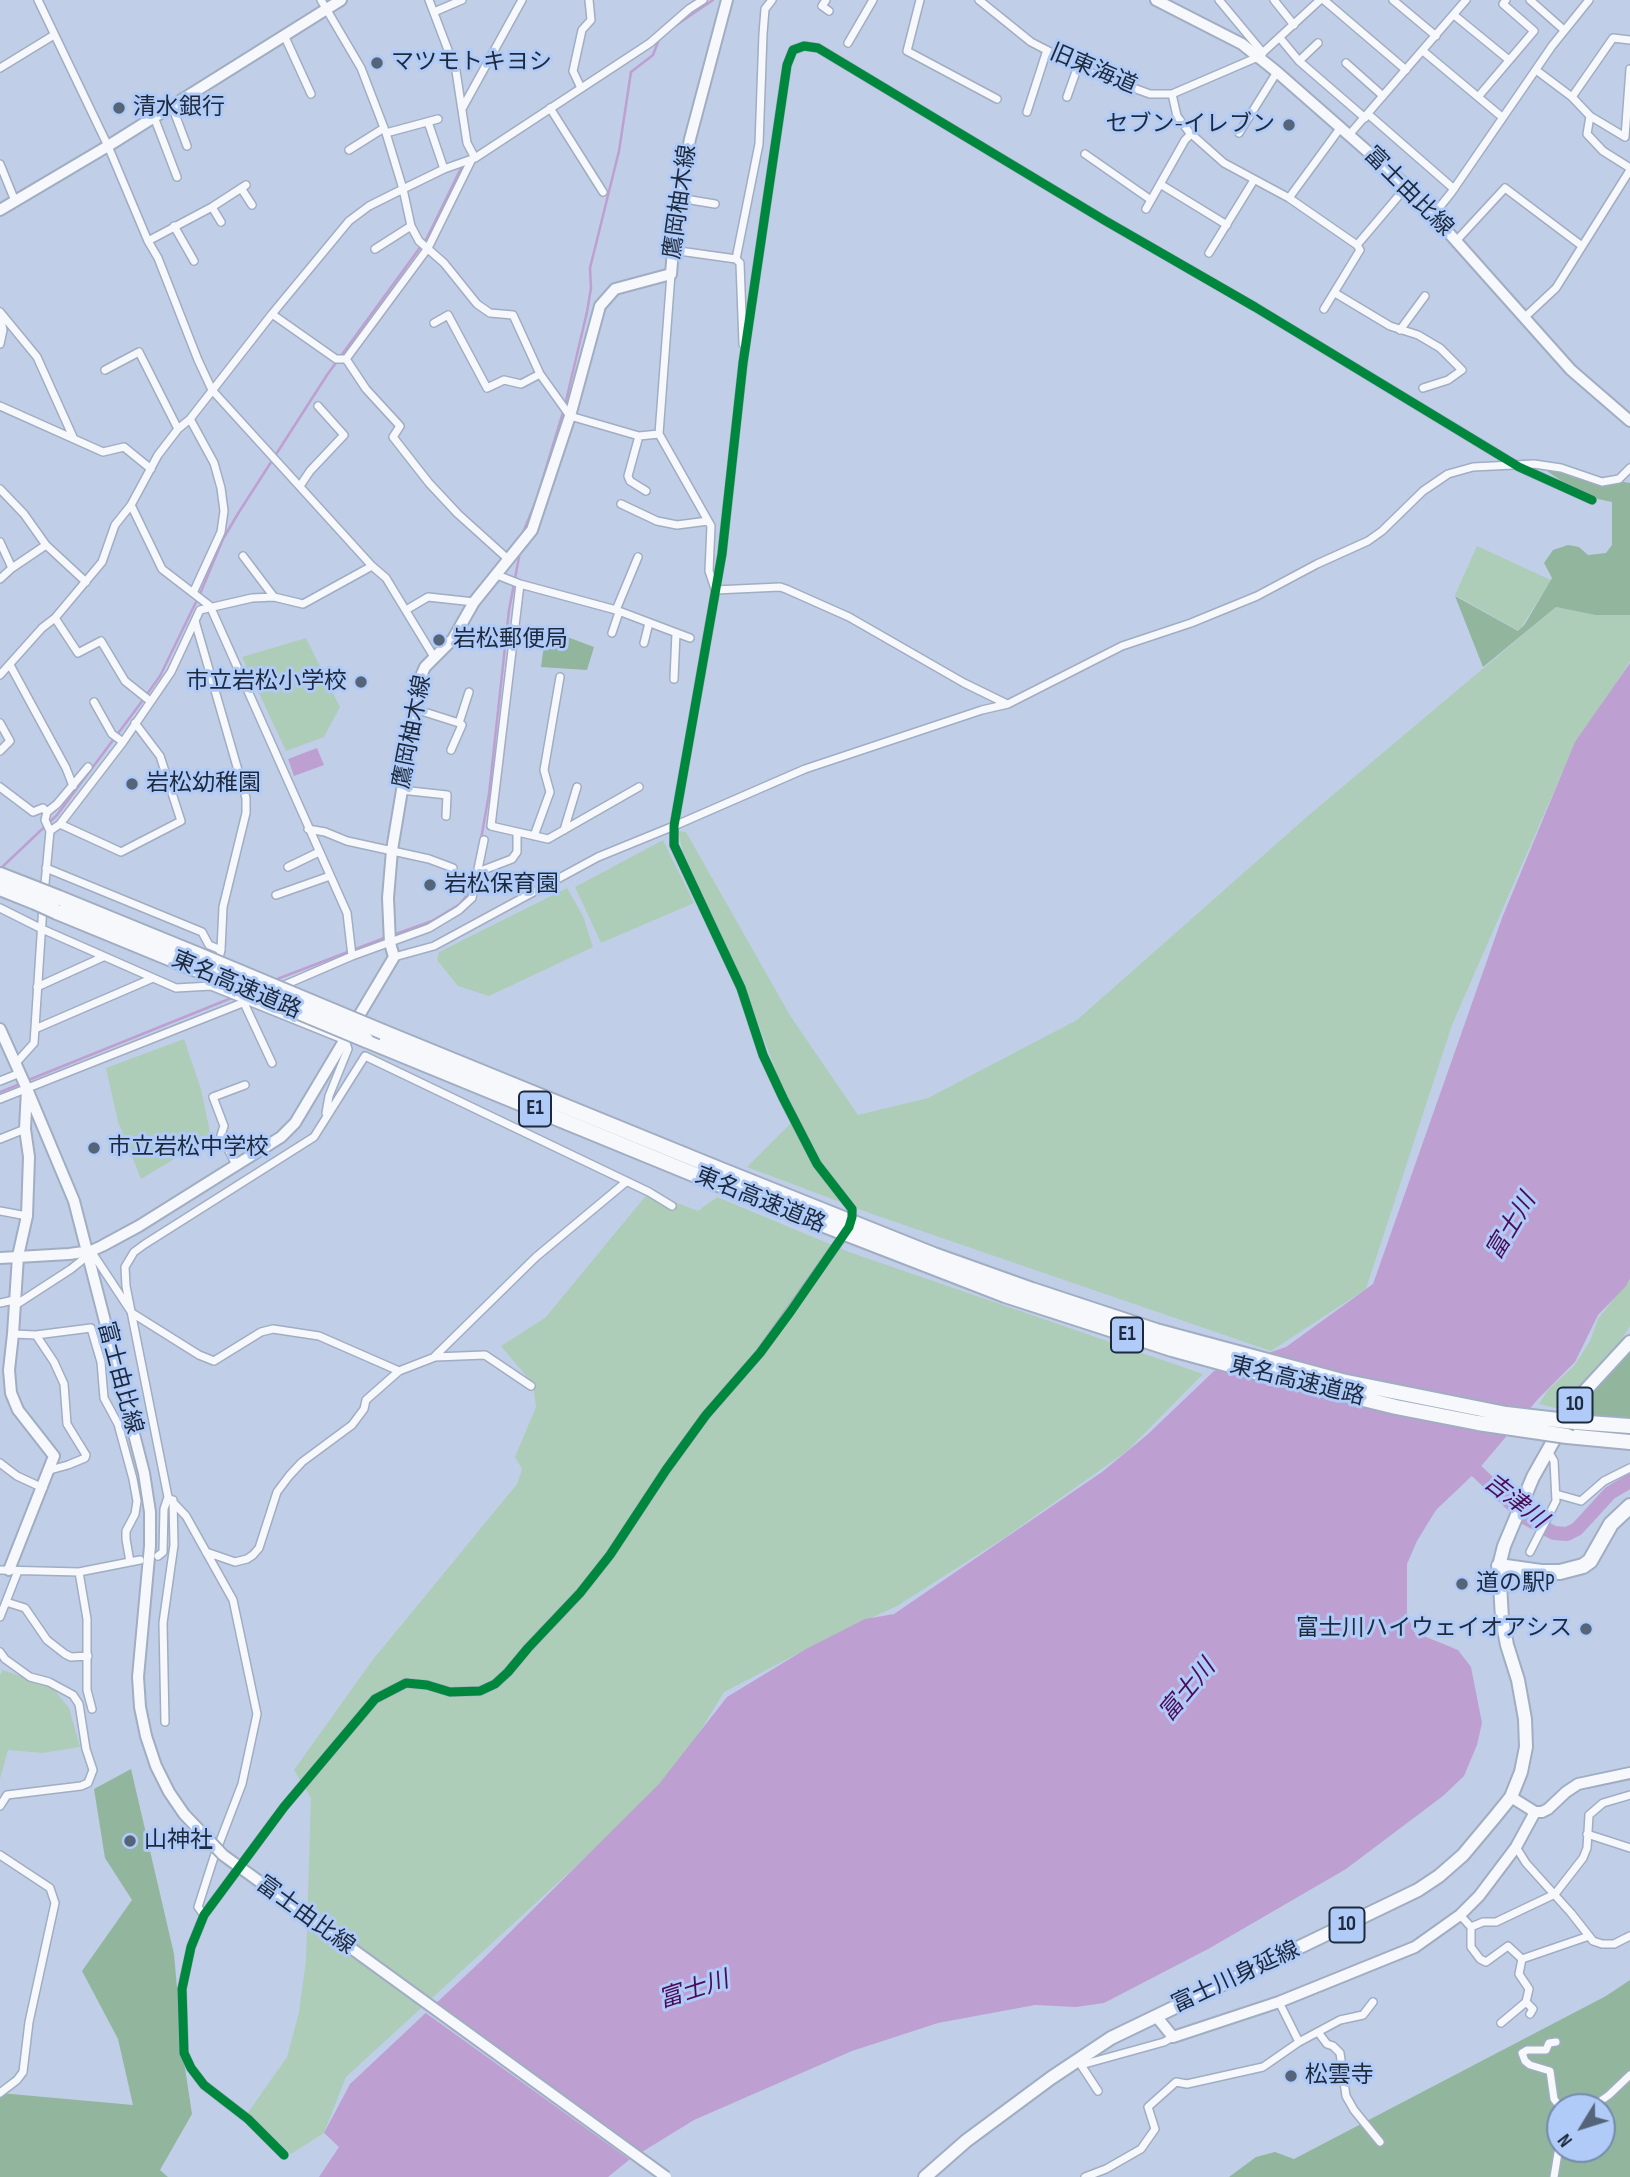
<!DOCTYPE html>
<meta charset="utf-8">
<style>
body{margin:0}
#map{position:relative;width:1630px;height:2177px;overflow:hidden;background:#c0cfe7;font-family:"Sofia Sans Condensed",sans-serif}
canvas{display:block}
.north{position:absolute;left:1546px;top:2093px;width:70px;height:70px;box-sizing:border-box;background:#b0cbf7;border:2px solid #758bad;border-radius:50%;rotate:232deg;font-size:19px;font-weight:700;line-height:28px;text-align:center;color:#1d2a3e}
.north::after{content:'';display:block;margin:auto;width:24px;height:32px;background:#566479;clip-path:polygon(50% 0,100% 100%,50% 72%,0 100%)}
</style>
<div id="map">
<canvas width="1630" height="2177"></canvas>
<div class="north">N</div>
</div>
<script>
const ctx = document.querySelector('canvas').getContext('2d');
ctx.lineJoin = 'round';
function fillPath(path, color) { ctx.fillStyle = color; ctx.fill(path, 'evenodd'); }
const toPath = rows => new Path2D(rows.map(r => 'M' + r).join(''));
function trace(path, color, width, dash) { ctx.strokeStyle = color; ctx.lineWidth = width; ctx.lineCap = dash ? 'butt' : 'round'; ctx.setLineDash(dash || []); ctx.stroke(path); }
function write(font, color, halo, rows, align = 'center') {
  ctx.font = font + ' "Sofia Sans Condensed","Noto Sans JP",sans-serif'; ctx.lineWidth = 6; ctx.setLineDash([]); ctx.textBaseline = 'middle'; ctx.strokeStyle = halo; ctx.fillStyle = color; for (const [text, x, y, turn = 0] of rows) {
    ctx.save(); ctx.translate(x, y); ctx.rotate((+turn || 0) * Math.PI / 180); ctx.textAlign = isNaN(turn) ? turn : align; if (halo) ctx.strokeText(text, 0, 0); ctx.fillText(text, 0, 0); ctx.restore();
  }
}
const green = toPath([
 [1477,546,1551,580,1519,631,1455,595],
 [1556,607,1601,615,1630,615,1630,661,1569,757,1452,1025,1366,1289,1271,1351,872,1214,747,1167,794,1120,742,980,683,852,678,831,686,832,791,1017,858,1115,928,1098,1077,1020,1309,815],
 [306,638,340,707,324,737,286,751,242,657],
 [663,840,694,903,601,943,575,887],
 [567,888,583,916,593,947,489,996,458,986,437,960,439,952],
 [184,1039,201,1089,211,1137,141,1179,118,1122,106,1068],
 [649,1192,698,1211,717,1197,849,1252,1203,1374,1127,1451,1004,1538,897,1606,834,1635,724,1692,671,1779,346,2077,324,2133,291,2154,247,2114,287,2057,299,2012,306,1960,311,1798,294,1770,371,1662,517,1484,522,1469,515,1457,536,1407,533,1384,501,1346,545,1318],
 [1630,1278,1630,1326,1620,1342,1559,1409,1539,1404,1548,1390,1574,1366,1590,1341,1598,1319],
 [3,1670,52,1687,69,1708,80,1747,43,1753,8,1750,0,1779,0,1675]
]);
const forest = toPath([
 [1544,469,1630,483,1630,615,1596,615,1556,607,1483,667,1455,596,1518,631,1525,624,1552,578,1544,563,1553,550,1568,545,1579,547,1588,555,1606,553,1612,545,1612,502,1584,496],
 [546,629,594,647,587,670,541,667],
 [1630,1350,1630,1419,1609,1420,1572,1410,1624,1359],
 [131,1769,174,1954,183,2055,192,2114,160,2170,168,2177,0,2177,0,2093,133,2105,118,2039,82,1971,132,1900,105,1858,94,1789],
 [1630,1980,1630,2177,1229,2177,1256,2157,1275,2152,1294,2159,1606,1996],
 [1560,2107,1602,2107,1602,2149,1560,2149]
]);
const water = toPath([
 [1630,663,1630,1278,1626,1286,1598,1315,1575,1362,1538,1399,1477,1471,1436,1510,1417,1541,1407,1564,1407,1613,1414,1632,1458,1650,1471,1667,1482,1723,1477,1745,1464,1776,1443,1796,1346,1869,1210,1948,1104,2003,1076,2007,1035,2005,938,2023,852,2051,694,2120,629,2160,608,2177,319,2177,339,2147,324,2133,350,2084,480,1962,659,1784,727,1697,806,1649,865,1619,894,1614,1102,1472,1147,1435,1214,1371,1286,1347,1373,1284,1502,918,1575,742],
 [317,748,324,765,294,776,288,759]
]);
const pier = toPath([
 [433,2002,645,2155,633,2162,423,2011]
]);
const stream = toPath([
 [669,30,713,0],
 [565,405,587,312,591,288,590,268,619,151,631,72,653,55,659,39],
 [522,535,536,501,563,412],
 [200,594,223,539,239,512,327,375,427,238,462,166],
 [481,839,489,794,509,610,520,552],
 [0,869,57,815,137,708,160,676,197,600],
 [393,935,432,921,460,904,471,890],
 [272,981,387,937],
 [26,1081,234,997],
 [0,1092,20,1084]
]);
const river = toPath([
 [1463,1458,1526,1518,1554,1533,1567,1534,1577,1529,1610,1493,1630,1481]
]);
const street = toPath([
 [38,0,108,146,148,241,158,258,198,360,212,390,372,566,386,578,434,657],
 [321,0,361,68,386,133,403,189,411,226,419,241,444,263,477,304,490,313,513,315,540,374,570,416,639,436,659,434],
 [429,0,456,71,467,143,475,158],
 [826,0,822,6,829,11],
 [920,0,907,51,997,99],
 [979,0,1031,42,1089,72,1150,94,1172,94,1258,57,1320,0],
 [1219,0,1263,53],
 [1274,0,1294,25],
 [1324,0,1406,70],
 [1393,0,1436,36],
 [1530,0,1564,30],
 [434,12,462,0],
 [1454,15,1509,60],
 [284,35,311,94],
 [1280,38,1299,61,1365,118],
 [848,43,873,0],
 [1423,51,1502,117],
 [1299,61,1318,43],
 [1346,63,1383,96],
 [0,68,54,35],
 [1536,70,1572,97,1590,116,1587,134,1603,151,1630,168],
 [581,88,573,71,582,30,591,20,589,0],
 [1172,94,1177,116,1189,132,1224,163,1289,198,1357,245],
 [1067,97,1078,66],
 [1478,97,1534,31,1503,4,1506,0],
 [1572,97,1613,38,1630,40],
 [172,106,187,146],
 [463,107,522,0],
 [550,108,603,192],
 [1027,112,1047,50],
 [1368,114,1454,189],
 [1590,116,1625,137,1630,69],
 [154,117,177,177],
 [428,122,444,169],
 [386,133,438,119],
 [1239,133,1277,72],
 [1349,135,1466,0],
 [349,150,384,128],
 [1085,154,1151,200],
 [0,164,15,201],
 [1160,184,1227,225],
 [241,188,252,205],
 [679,198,715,204],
 [1289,198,1341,127],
 [212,207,221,222],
 [1146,209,1185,140,1191,134],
 [1434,214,1451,193,1552,46,1589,0],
 [174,226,194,261],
 [1457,240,1505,188,1582,246],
 [148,241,212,207,246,185],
 [375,249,411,226],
 [672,250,736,259,740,263,743,344],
 [1209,253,1254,180],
 [736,259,759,144,763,34,765,9,772,0],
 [671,274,659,434,711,526,709,571,715,589],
 [1335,293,1390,326,1418,335,1440,348,1462,370,1448,380,1423,388],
 [1324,309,1360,250,1357,245,1407,186],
 [0,312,37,357,73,437],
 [272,314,336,359,346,359,366,389,400,426,393,437,429,483,458,514,509,560],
 [0,317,3,330,0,344],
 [1525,317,1556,288,1630,170],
 [434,323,448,315,487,388,504,380,521,384,540,374],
 [1400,330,1425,296],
 [346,359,428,248,471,161],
 [105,370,139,352,178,429],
 [0,406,103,452,124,447,151,469],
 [190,419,214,463,221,488,224,511,221,532,193,593],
 [639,436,628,476,630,481,646,491],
 [300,486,310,471,344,435,318,406],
 [0,489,24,514,46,545],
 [621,504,657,521,677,525,708,521],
 [131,505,162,569,210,606,347,913,352,956],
 [0,542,12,568],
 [243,556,274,597],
 [497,575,520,584,616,610,690,638],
 [0,579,12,568,46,545,86,582],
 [520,584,491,826,548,839,639,787],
 [715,590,780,587,786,589,849,617,964,683,1007,704],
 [406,610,428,597,474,602],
 [616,610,638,557],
 [55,618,78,653,101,641,125,681,150,701],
 [195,621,246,798,246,813,223,907,221,950,218,962],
 [612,633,619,612],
 [644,643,649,623],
 [10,665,66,768,73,786],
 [0,675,42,628,55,618,102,562,115,525,131,505,158,455,178,429,190,419,272,314,349,221,369,206,403,189,444,169,475,158,650,43,689,9,703,0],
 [674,679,676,633],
 [94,702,112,734,123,742],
 [415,709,459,723],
 [0,723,10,741,0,751],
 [451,750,462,725,459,723,469,692],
 [0,787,33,812,43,808,47,812],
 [401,790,447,795,446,816],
 [60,824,121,852,181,821,160,756,135,723],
 [308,829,325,832,347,841,429,859,453,868],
 [564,830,577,787],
 [50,831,60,824,123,742,171,672,200,610,252,598,274,597,303,604,372,566],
 [534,836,550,792,544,770,560,677],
 [288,867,319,852],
 [46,868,202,932,209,945,221,950],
 [478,872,512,859,517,852,517,834],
 [44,894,50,831,45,820,47,812,57,804,88,767],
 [276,895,330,876],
 [0,908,42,929,176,988,211,986,345,1040,348,1049,329,1096,326,1113],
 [394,957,434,946,598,857,674,826,805,769,982,710,1008,704,1122,646,1191,623,1257,596,1317,564,1368,541,1382,531,1423,491,1448,474,1473,467,1534,464,1561,468,1602,482,1619,479,1630,468],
 [37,987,103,957],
 [280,987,352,956,429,928,459,910,472,898,484,840],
 [244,1003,272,1063],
 [35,1029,153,978],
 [16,1063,34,1043,43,906],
 [0,1081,20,1073],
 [0,1099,260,996],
 [0,1139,25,1129],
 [236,1165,221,1135,224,1126,213,1097,245,1085],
 [0,1211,27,1216],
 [851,1221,852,1209,817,1164,783,1098,763,1055,741,988,674,845,674,826,722,554,743,363,787,65,793,50,804,46,818,48,1104,220,1255,307,1519,467,1592,500],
 [91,1251,132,1313,199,1355,214,1361,261,1332,273,1329,319,1336,399,1371],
 [0,1303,14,1300],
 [14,1306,71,1269,86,1257,88,1252],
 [13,1334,36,1335,54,1362,64,1384,67,1424,86,1455,85,1458,68,1465,50,1470],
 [36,1335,91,1328,101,1362,104,1398,118,1424,133,1479,137,1501,135,1514,126,1531,126,1539,130,1562],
 [435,1356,536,1257,626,1182],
 [0,1463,17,1476,43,1488],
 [1556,1494,1581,1501,1604,1481,1630,1468],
 [168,1497,186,1516,233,1600,257,1714,242,1784,214,1857,198,1907,204,1915],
 [206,1552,235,1562,247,1559,253,1555,259,1548,277,1492,289,1476,302,1462,352,1425,364,1409,366,1400,399,1371,435,1357,485,1355,531,1386],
 [1530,1552,1556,1501,1554,1461,1548,1451],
 [158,1556,163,1552,164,1509,168,1497,126,1286,125,1267,134,1252,145,1244,314,1137,365,1056,649,1192,672,1206],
 [0,1570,79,1572,140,1560],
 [79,1572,87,1619,87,1690,92,1709],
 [6,1602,25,1608,47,1640,65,1654,71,1657,88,1656],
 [0,1617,18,1571],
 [0,1652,5,1659,30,1677,49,1682,73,1695,79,1704,86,1749,93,1770,88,1783,81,1786,7,1795,0,1806],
 [165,1722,163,1623,174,1545,173,1500],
 [1587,1834,1630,1848],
 [1516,1847,1526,1863,1571,1913,1593,1941,1602,1944,1614,1944,1630,1936],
 [0,1855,50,1888,55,1903,29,2022,23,2072,17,2080,0,2093],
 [1460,1915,1471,1927,1471,1947,1480,1959,1486,1962,1508,1946,1522,1959,1519,1974,1529,1989,1526,2002,1533,2009,1530,2014],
 [1471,1927,1483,1922,1496,1922,1555,1894,1583,1858,1587,1848,1589,1815,1603,1803,1630,1795],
 [1522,1959,1589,1936],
 [1501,2023,1526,2002],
 [1318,2032,1327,2044,1333,2046,1340,2053,1346,2096,1354,2110,1380,2142],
 [1299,2042,1340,2020,1363,2015,1373,2002],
 [1556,2042,1549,2043,1546,2050,1527,2050,1522,2053,1525,2061,1530,2065,1550,2071,1554,2099,1560,2107],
 [1098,2091,1081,2065,1164,2042,1173,2037],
 [1592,2107,1609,2095,1630,2075],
 [284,2155,248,2119,204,2085,191,2068,184,2053,182,1989,191,1947,204,1915,284,1807,375,1699,406,1683,427,1685,450,1692,480,1691,495,1684,508,1672,528,1648,580,1593,610,1555,666,1470,706,1415,760,1353,846,1232],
 [1085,2177,1106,2169,1141,2149,1155,2129,1148,2107,1176,2082,1187,2084,1263,2067,1299,2042,1279,2002],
 [1554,2177,1560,2141]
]);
const secondary = toPath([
 [1156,0,1242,44,1277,72,1407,186,1571,370,1630,421],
 [0,210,108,146,341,0],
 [0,1029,27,1089,25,1129,29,1157,27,1216,18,1256,13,1334,9,1370,11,1393,18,1410,54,1456,9,1570],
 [27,1089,74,1201,144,1473,150,1512,150,1546,138,1677,140,1707,146,1736],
 [0,1258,69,1254,91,1251,102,1246,139,1226,281,1137,295,1123,394,957,390,943,388,898,392,850,421,676,425,667,453,639,474,602,532,530,570,416,600,306,615,289,671,274,677,202,690,139,727,0],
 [1511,1797,1535,1812,1542,1812,1548,1809,1566,1792,1578,1784,1630,1773],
 [1156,2016,1173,2037,1279,2002,1415,1947,1460,1915,1479,1896,1516,1847,1535,1812]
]);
const primary = toPath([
 [925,2177,966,2141,1051,2078,1111,2038,1418,1890,1439,1876,1463,1855,1494,1818,1511,1797,1521,1772,1526,1747,1525,1719,1518,1680,1507,1645,1502,1619,1499,1566,1504,1546,1533,1477,1560,1429,1583,1393,1630,1342]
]);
const highway = toPath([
 [0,875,36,889],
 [0,888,35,902],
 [59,898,196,954],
 [57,912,191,967],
 [383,1032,714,1167],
 [366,1040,703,1178],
 [1575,1422,1630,1426],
 [1567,1436,1630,1442],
 [1499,1566,1541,1572,1560,1572,1583,1566,1590,1561,1611,1524,1630,1506]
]);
const secondaryBridge = toPath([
 [146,1736,156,1766,169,1792,184,1814,223,1855,666,2177]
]);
const highwayBridge = toPath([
 [36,889,59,898],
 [35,902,57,912],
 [196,954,383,1032],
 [191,967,366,1040],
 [714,1167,934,1255,1032,1290,1156,1331,1342,1381,1506,1414,1575,1422],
 [703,1178,1005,1295,1172,1349,1278,1378,1396,1407,1478,1423,1567,1436]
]);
const cycleway = toPath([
 [284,2155,248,2119,204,2085,191,2068,184,2053,182,1989,191,1947,204,1915,284,1807,375,1699,406,1683,427,1685,450,1692,480,1691,495,1684,508,1672,528,1648,580,1593,610,1555,666,1470,706,1415,760,1353,791,1311,849,1227,852,1217,852,1209,817,1164,783,1098,763,1055,741,988,674,845,674,826,722,554,743,363,787,65,793,50,804,46,818,48,1104,220,1255,307,1519,467,1592,500]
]);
const markers = [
 [377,63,7,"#566479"],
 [119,108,7,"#566479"],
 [1289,125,7,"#566479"],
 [439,640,7,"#566479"],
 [361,682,7,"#566479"],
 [132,784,7,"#566479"],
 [430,885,7,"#566479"],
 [94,1148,7,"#566479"],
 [1462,1584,7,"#566479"],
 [1586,1629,7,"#566479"],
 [130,1841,7,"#566479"],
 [1291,2076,7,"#566479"]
];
const shields = [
 [535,1109,32],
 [1127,1335,32],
 [1575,1405,35],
 [1347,1925,35]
];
const shieldNames = [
 ["E1",535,1109],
 ["E1",1127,1335],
 ["10",1575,1405],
 ["10",1347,1925]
];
const poiNames = [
 ["マツモトキヨシ",391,63],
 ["清水銀行",133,108],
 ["セブン-イレブン",1275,125,"right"],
 ["岩松郵便局",453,640],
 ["市立岩松小学校",347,682,"right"],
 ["岩松幼稚園",146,784],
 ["岩松保育園",444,885],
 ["市立岩松中学校",108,1148],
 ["道の駅P",1476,1584],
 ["富士川ハイウェイオアシス",1572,1629,"right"],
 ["山神社",144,1841],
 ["松雲寺",1305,2076]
];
const streetNames = [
 ["旧東海道",1093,70,23],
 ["富士由比線",1408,192,45],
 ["鷹岡柚木線",681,202,-82],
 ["鷹岡柚木線",413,732,-79],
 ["東名高速道路",236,986,23],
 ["東名高速道路",760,1201,22],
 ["富士由比線",119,1378,75],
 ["東名高速道路",1297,1382,14],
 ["富士由比線",305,1916,36],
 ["富士川身延線",1236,1978,-25]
];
const waterNames = [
 ["富士川",1512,1227,-59],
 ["吉津川",1515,1502,38],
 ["富士川",1188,1691,-50],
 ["富士川",694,1991,-18]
];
fillPath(green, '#adcdb9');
fillPath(forest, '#92b59d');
fillPath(water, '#be9fd2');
fillPath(pier, '#c0cfe7');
trace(stream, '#be9fd2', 2.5);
trace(river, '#be9fd2', 14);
trace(street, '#a0adc2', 10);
trace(secondary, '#a0adc2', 14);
trace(primary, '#a0adc2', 16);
trace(highway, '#a0adc2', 18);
trace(street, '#f6f8fb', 7);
trace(secondary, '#f6f8fb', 10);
trace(primary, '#f6f8fb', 12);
trace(highway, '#f6f8fb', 14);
trace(secondaryBridge, '#a0adc2', 14, []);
trace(highwayBridge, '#a0adc2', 18, []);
trace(secondaryBridge, '#f6f8fb', 10);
trace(highwayBridge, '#f6f8fb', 14);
trace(cycleway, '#00873e', 9);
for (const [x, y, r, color] of markers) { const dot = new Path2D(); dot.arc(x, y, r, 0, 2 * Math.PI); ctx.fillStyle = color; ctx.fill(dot); trace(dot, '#b0cbf7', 2.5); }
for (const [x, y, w] of shields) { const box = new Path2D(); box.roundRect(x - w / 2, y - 17.5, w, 35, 5); ctx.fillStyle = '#b0cbf7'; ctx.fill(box); trace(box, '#1d2a3e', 2); }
write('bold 21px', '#1d2a3e', null, shieldNames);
write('23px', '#1d2a3e', '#b0cbf7', poiNames, 'left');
write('23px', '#1d2a3e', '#b0cbf7', streetNames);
write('italic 24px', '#4b0b59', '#b0cbf7', waterNames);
</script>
